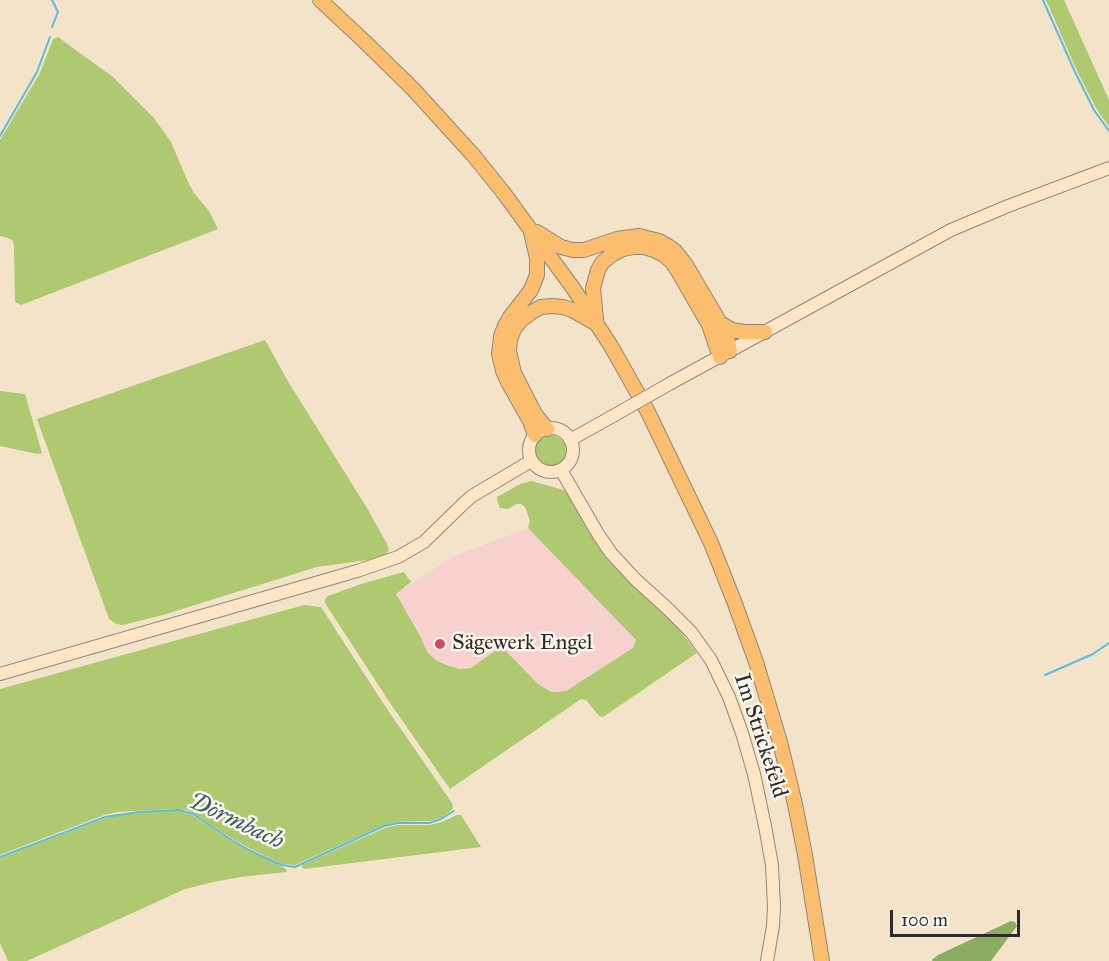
<!DOCTYPE html>
<meta charset="utf-8">
<style>
body{margin:0}
#map{position:relative;width:1109px;height:961px;overflow:hidden;background:#f3e4c9;font-family:"IM FELL Great Primer",serif}
canvas{display:block}
.scale{position:absolute;left:890px;top:910px;width:130px;height:27px;box-sizing:border-box;border:3px solid #2b2b2b;border-top:0;padding-left:8px;font-size:18px;line-height:21px;white-space:nowrap;color:#2b2b2b;-webkit-text-stroke:4px #fbf7ec;paint-order:stroke}
</style>
<div id="map">
<canvas width="1109" height="961"></canvas>
<div class="scale">100 m</div>
</div>
<script>
const ctx = document.querySelector('canvas').getContext('2d');
ctx.lineJoin = 'round';
function fillPath(path, color) { ctx.fillStyle = color; ctx.fill(path, 'evenodd'); }
const toPath = rows => new Path2D(rows.map(r => 'M' + r).join(''));
function trace(path, color, width, dash) { ctx.strokeStyle = color; ctx.lineWidth = width; ctx.lineCap = dash ? 'butt' : 'round'; ctx.setLineDash(dash || []); ctx.stroke(path); }
function write(font, color, halo, rows, align = 'center') {
  ctx.font = font + ' "IM FELL Great Primer",serif'; ctx.lineWidth = 5; ctx.setLineDash([]); ctx.textBaseline = 'middle'; ctx.strokeStyle = halo; ctx.fillStyle = color; for (const [text, x, y, turn = 0] of rows) {
    ctx.save(); ctx.translate(x, y); ctx.rotate((+turn || 0) * Math.PI / 180); ctx.textAlign = isNaN(turn) ? turn : align; if (halo) ctx.strokeText(text, 0, 0); ctx.fillText(text, 0, 0); ctx.restore();
  }
}
const built = toPath([
 [528,528,636,640,633,648,566,691,558,692,551,692,538,684,505,650,499,648,471,668,460,668,449,666,437,661,428,653,419,634,396,594,452,557]
]);
const green = toPath([
 [1046,0,1064,0,1109,100,1109,127,1096,108,1077,71],
 [58,37,113,77,154,118,171,142,188,182,194,193,209,211,218,229,21,305,15,302,14,246,13,241,8,238,0,236,0,140,40,73,53,39],
 [265,340,289,383,367,508,387,544,389,549,386,555,374,559,317,567,163,615,123,625,116,624,109,619,37,419],
 [0,391,25,394,42,453,38,454,0,446],
 '534 451a16 16 0 1 1 32 0a16 16 0 1 1-32 0Z',
 [531,481,564,490,570,498,593,538,606,558,632,585,675,624,697,653,603,717,599,716,586,700,581,699,450,789,390,703,325,603,325,599,328,596,361,584,404,572,411,582,396,594,419,634,428,653,437,661,449,666,460,669,471,668,499,648,505,650,538,684,551,692,558,692,566,691,633,648,636,640,528,528,530,521,525,507,521,504,517,504,508,509,500,508,498,503,497,497,520,484],
 [304,605,321,607,385,706,452,803,453,808,451,811,441,818,429,821,397,822,384,825,295,865,282,864,251,849,234,840,193,813,186,810,172,809,118,812,104,815,0,855,0,689],
 [159,811,179,811,192,815,233,842,286,869,287,870,286,872,241,877,213,882,185,889,27,961,8,961,0,943,0,858,106,818,118,815],
 [457,815,461,815,481,847,304,869,302,868,302,865,385,828,398,825,429,825,442,822]
]);
const forest = toPath([
 [1011,921,1015,922,1017,926,991,961,932,961,933,959,938,955]
]);
const stream = toPath([
 [52,0,58,12,52,27],
 [1043,0,1075,72,1094,110,1109,131],
 [0,136,37,72,50,37],
 [1045,675,1093,654,1109,643],
 [0,857,105,817,139,812,179,810,193,814,233,841,251,851,281,865,295,867,384,826,398,823,429,823,441,819,454,811]
]);
const secondary = toPath([
 [671,383,951,230,1008,206,1109,168],
 '529 450a22 22 0 1 1 44 0a22 22 0 1 1-44 0Z',
 [570,440,613,416],
 [561,470,598,534,611,553,635,579,667,608,691,632,711,660,729,697,742,733,754,774,765,826,772,865,774,907,773,926,767,961],
 [0,674,357,571,398,557,424,542,463,504,472,496,531,461]
]);
const primary = toPath([
 [320,0,364,41,413,89,474,156,503,192,573,288,611,346,647,410,711,543,734,601,756,662,780,742,795,804,805,855,822,961],
 [531,232,537,258,537,275,531,290,510,317,505,326,501,336,499,354,503,371,508,382,530,421,535,435],
 [537,232,561,247,573,250,584,250,617,239,639,236,659,241,668,246,675,251,686,265,726,333,730,351],
 [596,319,593,288,598,270,602,263,611,255,623,249,634,247,644,247,654,250,664,255,672,262,678,271,709,325,720,357],
 [720,323,732,330,744,332,765,332],
 [547,429,535,414,514,373,509,351,510,340,514,329,521,320,532,312,541,307,552,306,563,307,572,310,595,323]
]);
const secondaryBridge = toPath([
 [613,416,671,383]
]);
const markers = [
 [440,644,6,"#d1495b"]
];
const poiNames = [
 ["Sägewerk Engel",452,644]
];
const streetNames = [
 ["Im Strickefeld",760,736,72]
];
const waterNames = [
 ["Dörmbach",236,822,25]
];
fillPath(built, '#f7d0cf');
fillPath(green, '#aec970');
fillPath(forest, '#8aad62');
trace(stream, '#5cbcdb', 2);
trace(secondary, '#8f887a', 14);
trace(primary, '#8f887a', 16);
trace(secondary, '#fde5c5', 12);
trace(primary, '#fbbe6e', 14);
trace(secondaryBridge, '#8f887a', 14, []);
trace(secondaryBridge, '#fde5c5', 12);
for (const [x, y, r, color] of markers) { const dot = new Path2D(); dot.arc(x, y, r, 0, 2 * Math.PI); ctx.fillStyle = color; ctx.fill(dot); trace(dot, '#fbf7ec', 2); }
write('22px', '#2b2b2b', '#fbf7ec', poiNames, 'left');
write('22px', '#2b2b2b', '#fbf7ec', streetNames);
write('italic 24px', '#3c5e69', '#fbf7ec', waterNames);
</script>
